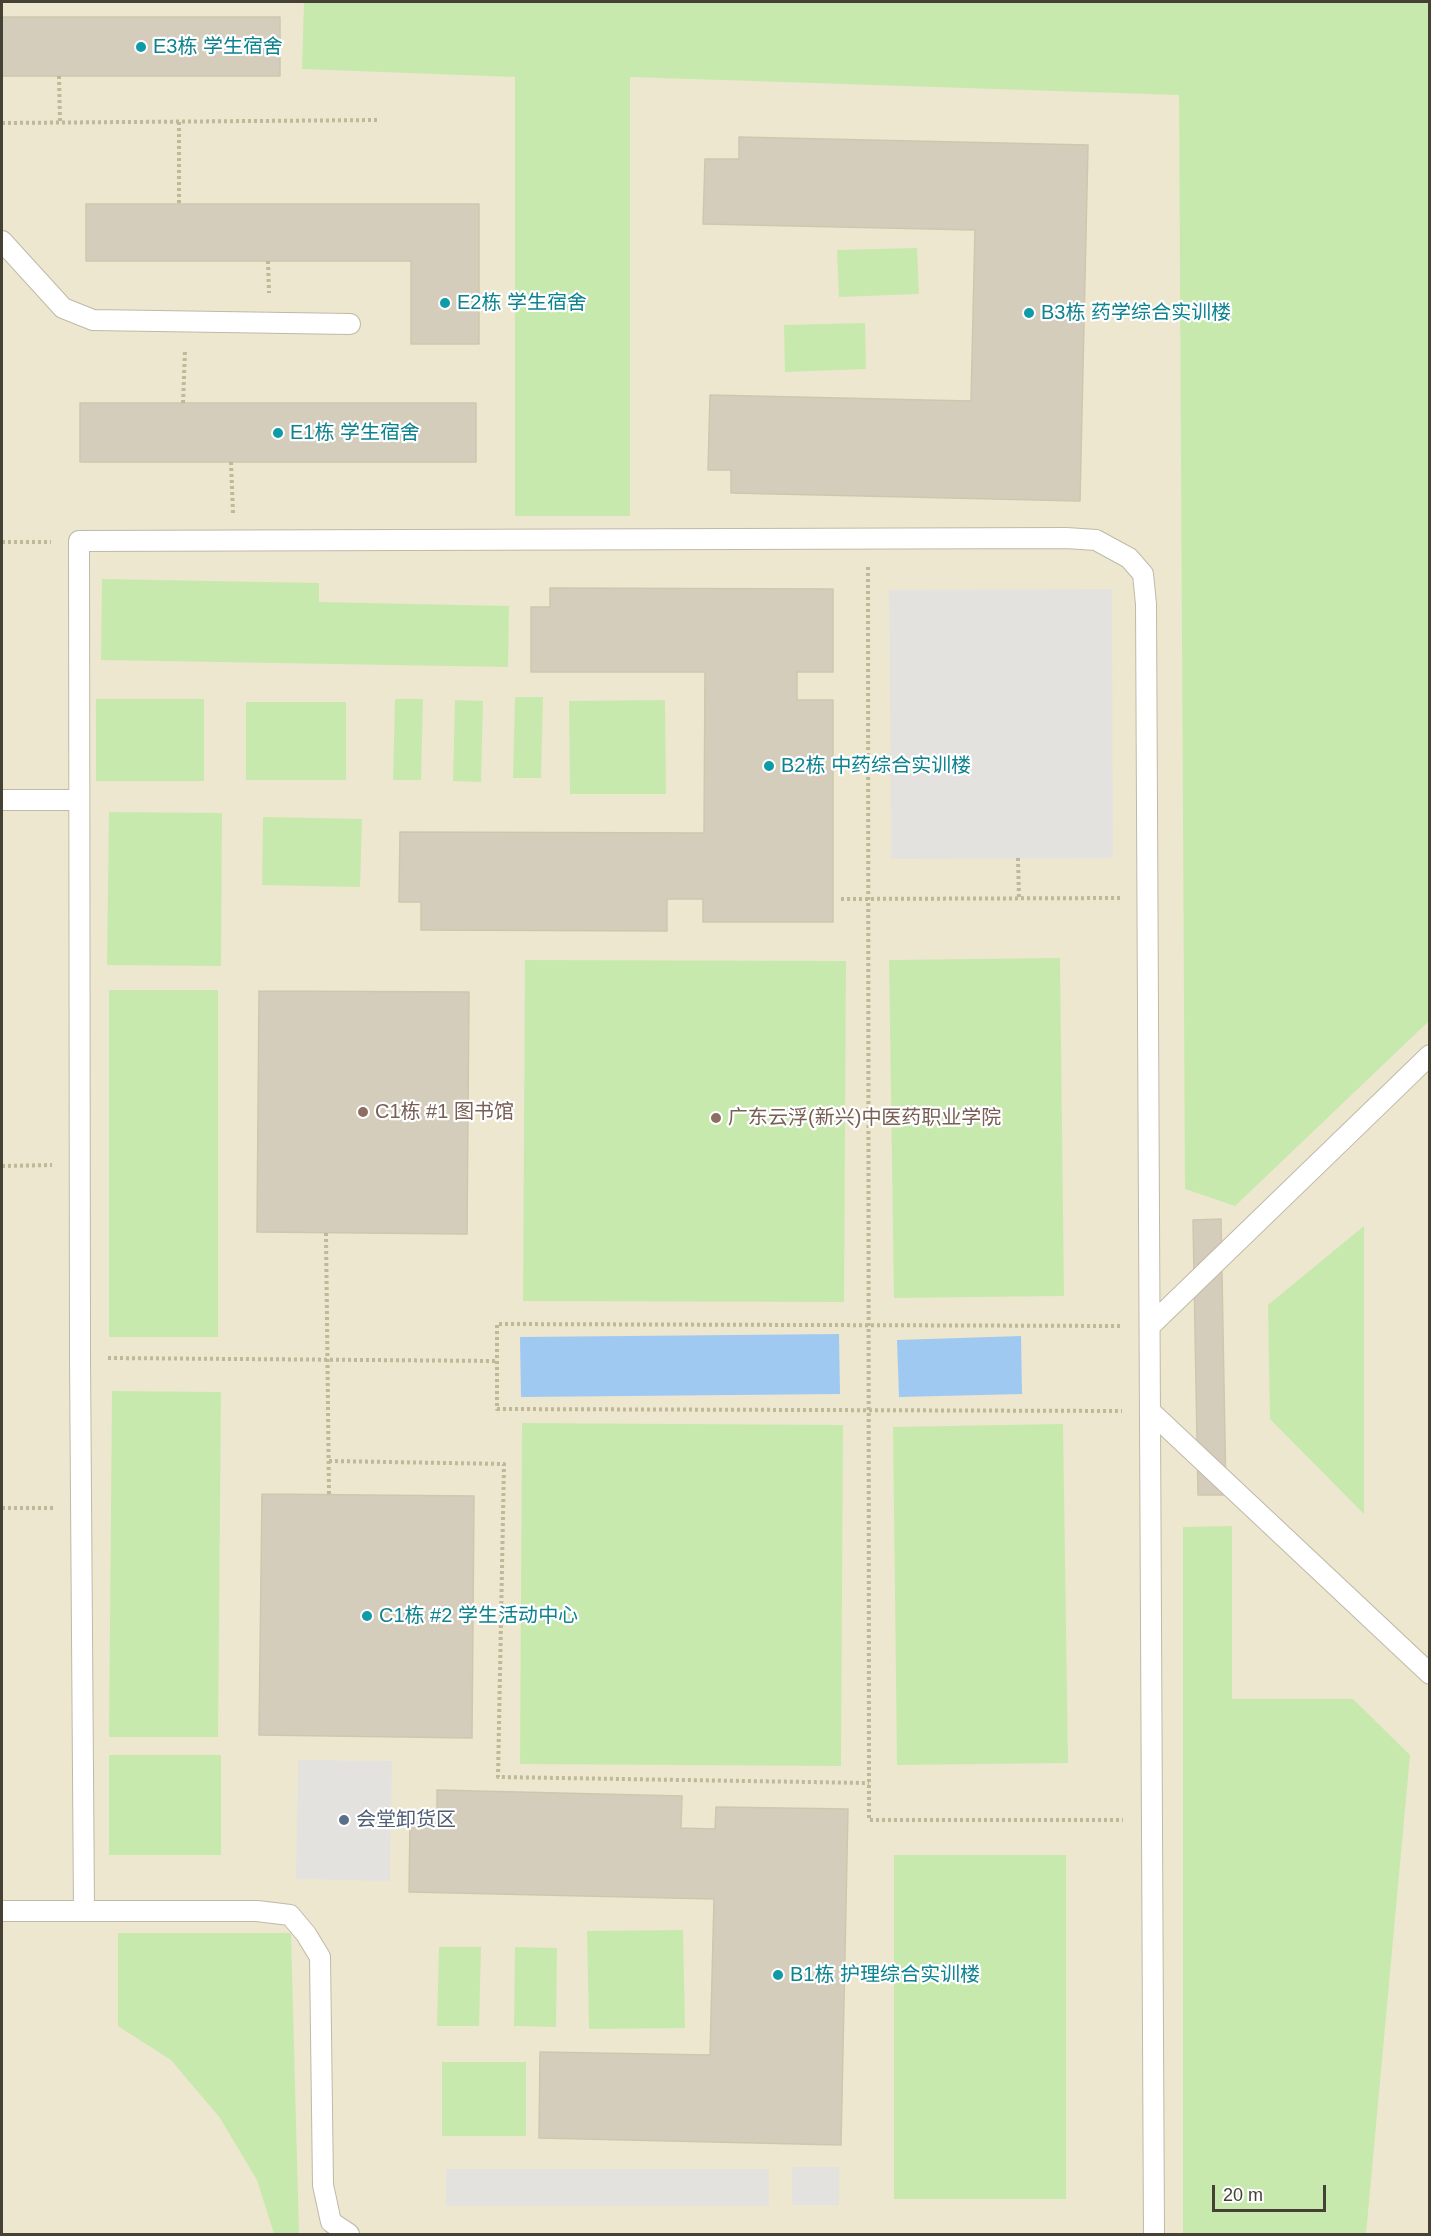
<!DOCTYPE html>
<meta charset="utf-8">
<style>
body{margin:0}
#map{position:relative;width:1431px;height:2236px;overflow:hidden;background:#f3f0e6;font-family:Arial,sans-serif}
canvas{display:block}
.frame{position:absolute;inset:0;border:3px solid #464135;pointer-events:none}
.scale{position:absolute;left:1212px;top:2185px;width:114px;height:27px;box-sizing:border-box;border:3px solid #464135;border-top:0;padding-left:8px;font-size:18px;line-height:21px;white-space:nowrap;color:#464135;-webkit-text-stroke:4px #fff;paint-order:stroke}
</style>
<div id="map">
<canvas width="1431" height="2236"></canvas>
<div class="frame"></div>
<div class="scale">20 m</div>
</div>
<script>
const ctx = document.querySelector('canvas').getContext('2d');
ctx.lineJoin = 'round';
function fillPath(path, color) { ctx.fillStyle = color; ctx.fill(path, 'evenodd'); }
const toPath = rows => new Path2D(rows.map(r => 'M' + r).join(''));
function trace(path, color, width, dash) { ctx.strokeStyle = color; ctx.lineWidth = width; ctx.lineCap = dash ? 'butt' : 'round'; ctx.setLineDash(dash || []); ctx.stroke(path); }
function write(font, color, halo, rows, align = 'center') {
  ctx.font = font + ' Arial,"Noto Sans SC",sans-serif'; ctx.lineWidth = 4.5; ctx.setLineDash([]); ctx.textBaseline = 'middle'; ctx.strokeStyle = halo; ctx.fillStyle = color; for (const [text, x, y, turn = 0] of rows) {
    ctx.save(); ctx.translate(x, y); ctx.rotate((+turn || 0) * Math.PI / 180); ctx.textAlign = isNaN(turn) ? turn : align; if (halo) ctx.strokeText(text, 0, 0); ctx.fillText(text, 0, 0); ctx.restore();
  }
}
const education = toPath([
 [2,2,1429,2,1429,2234,2,2234]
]);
const green = toPath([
 [304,2,1429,2,1429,1021,1235,1206,1185,1189,1179,95,630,77,630,516,515,516,515,77,302,69],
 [917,248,919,294,839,297,837,250],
 [865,323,866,369,785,372,784,325],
 [102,579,319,583,319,602,509,606,508,667,101,660],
 [515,697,543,697,541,778,513,778],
 [96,699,204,699,204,781,96,781],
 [395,699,423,699,421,780,393,780],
 [455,700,483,701,481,782,453,781],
 [665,700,666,794,570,794,569,701],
 [246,702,346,702,346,780,246,780],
 [109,812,222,813,221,966,107,965],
 [263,817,362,819,360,887,262,885],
 [1060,958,1064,1296,894,1298,889,960],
 [525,960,846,961,844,1302,523,1301],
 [109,990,218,990,218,1337,109,1337],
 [1364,1226,1364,1514,1270,1419,1268,1305],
 [112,1391,221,1392,218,1737,109,1737],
 [522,1423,843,1425,841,1766,520,1764],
 [1063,1424,1068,1763,897,1765,893,1427],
 [1232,1526,1232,1699,1353,1699,1410,1755,1366,2234,1183,2234,1183,1527],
 [109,1755,221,1755,221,1855,109,1855],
 [894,1855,1066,1855,1066,2199,894,2199],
 [683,1930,685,2028,589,2029,587,1931],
 [118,1933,291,1933,299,2234,274,2234,257,2180,220,2118,171,2060,118,2026],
 [439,1947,481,1947,479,2026,437,2026],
 [515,1947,557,1948,556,2027,514,2026],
 [442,2062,526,2062,526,2136,442,2136]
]);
const parking = toPath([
 [1112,589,1113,858,891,859,889,590],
 [298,1760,392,1761,390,1881,296,1879],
 [792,2167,839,2167,839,2205,792,2205],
 [446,2169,769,2169,769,2206,446,2206]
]);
const water = toPath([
 [839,1334,840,1394,521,1397,520,1337],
 [1021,1336,1022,1394,899,1397,897,1340]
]);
const building = toPath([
 [2,17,280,17,280,76,2,76,2,17],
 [739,137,1088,145,1080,501,731,493,731,470,708,470,710,395,971,401,975,230,703,224,705,159,739,159,739,137],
 [86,204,479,204,479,344,411,344,411,261,86,261,86,204],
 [80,403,476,403,476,462,80,462,80,403],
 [550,588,833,589,833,672,797,672,797,700,833,700,833,922,703,922,703,899,667,899,667,931,421,930,421,902,399,902,400,832,704,833,705,672,531,672,531,607,550,607,550,588],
 [259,991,469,992,467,1234,257,1232,259,991],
 [1221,1219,1226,1495,1198,1495,1193,1220,1221,1219],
 [262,1494,474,1496,472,1738,259,1735,262,1494],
 [437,1790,682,1796,681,1828,715,1829,716,1807,848,1809,841,2145,539,2138,540,2052,710,2055,714,1899,409,1892,410,1822,437,1823,437,1790]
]);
const path = toPath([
 [59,76,60,123],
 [179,122,179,204],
 [2,123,379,120],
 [268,261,269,293],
 [183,403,185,350],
 [231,462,233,513],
 [2,542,51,542],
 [868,567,869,1820,1123,1820],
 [1018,858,1019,899],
 [841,899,1120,898],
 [2,1166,52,1165],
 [326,1233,329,1495],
 [1120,1326,497,1324,497,1409,1122,1411],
 [108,1358,496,1361],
 [329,1461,504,1464,498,1777,869,1783],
 [2,1508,53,1508]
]);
const lane = toPath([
 [2,241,63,308,93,320,350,324],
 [2,800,78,800],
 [1150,1326,1430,1055],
 [1150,1411,1430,1674],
 [2,1911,257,1911,290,1915,306,1934,320,1957,323,2185,331,2222,349,2234],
 [84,1911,80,1358,79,541,1066,538,1096,540,1129,558,1143,574,1146,604,1154,2234]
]);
const markers = [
 [141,47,6,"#0f9aa8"],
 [445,303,6,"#0f9aa8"],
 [1029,313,6,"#0f9aa8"],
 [278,433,6,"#0f9aa8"],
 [769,766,6,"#0f9aa8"],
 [363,1112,6,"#8d6e63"],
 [716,1118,6,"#8d6e63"],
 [367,1616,6,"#0f9aa8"],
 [344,1820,6,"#5c6f8a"],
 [778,1975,6,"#0f9aa8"]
];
const cultureNames = [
 ["E3栋 学生宿舍",153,47],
 ["E2栋 学生宿舍",457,303],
 ["B3栋 药学综合实训楼",1041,313],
 ["E1栋 学生宿舍",290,433],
 ["B2栋 中药综合实训楼",781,766],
 ["C1栋 #2 学生活动中心",379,1616],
 ["B1栋 护理综合实训楼",790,1975]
];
const educationNames = [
 ["C1栋 #1 图书馆",375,1112],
 ["广东云浮(新兴)中医药职业学院",728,1118]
];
const serviceNames = [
 ["会堂卸货区",356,1820]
];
fillPath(education, '#ede7cf');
fillPath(green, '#c8e9ad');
fillPath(parking, '#e4e2de');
fillPath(water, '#a0c9f2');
fillPath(building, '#d5cdbb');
trace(building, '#d0c6ae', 1.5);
trace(lane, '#bfb9a8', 22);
trace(path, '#c1b799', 4, [3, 3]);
trace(lane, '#fff', 20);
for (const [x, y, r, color] of markers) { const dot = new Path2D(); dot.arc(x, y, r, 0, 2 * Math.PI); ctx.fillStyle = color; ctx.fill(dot); trace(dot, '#fff', 2); }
write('20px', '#0d838f', '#fff', cultureNames, 'left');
write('20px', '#785e54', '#fff', educationNames, 'left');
write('20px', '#4e5e75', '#fff', serviceNames, 'left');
</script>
